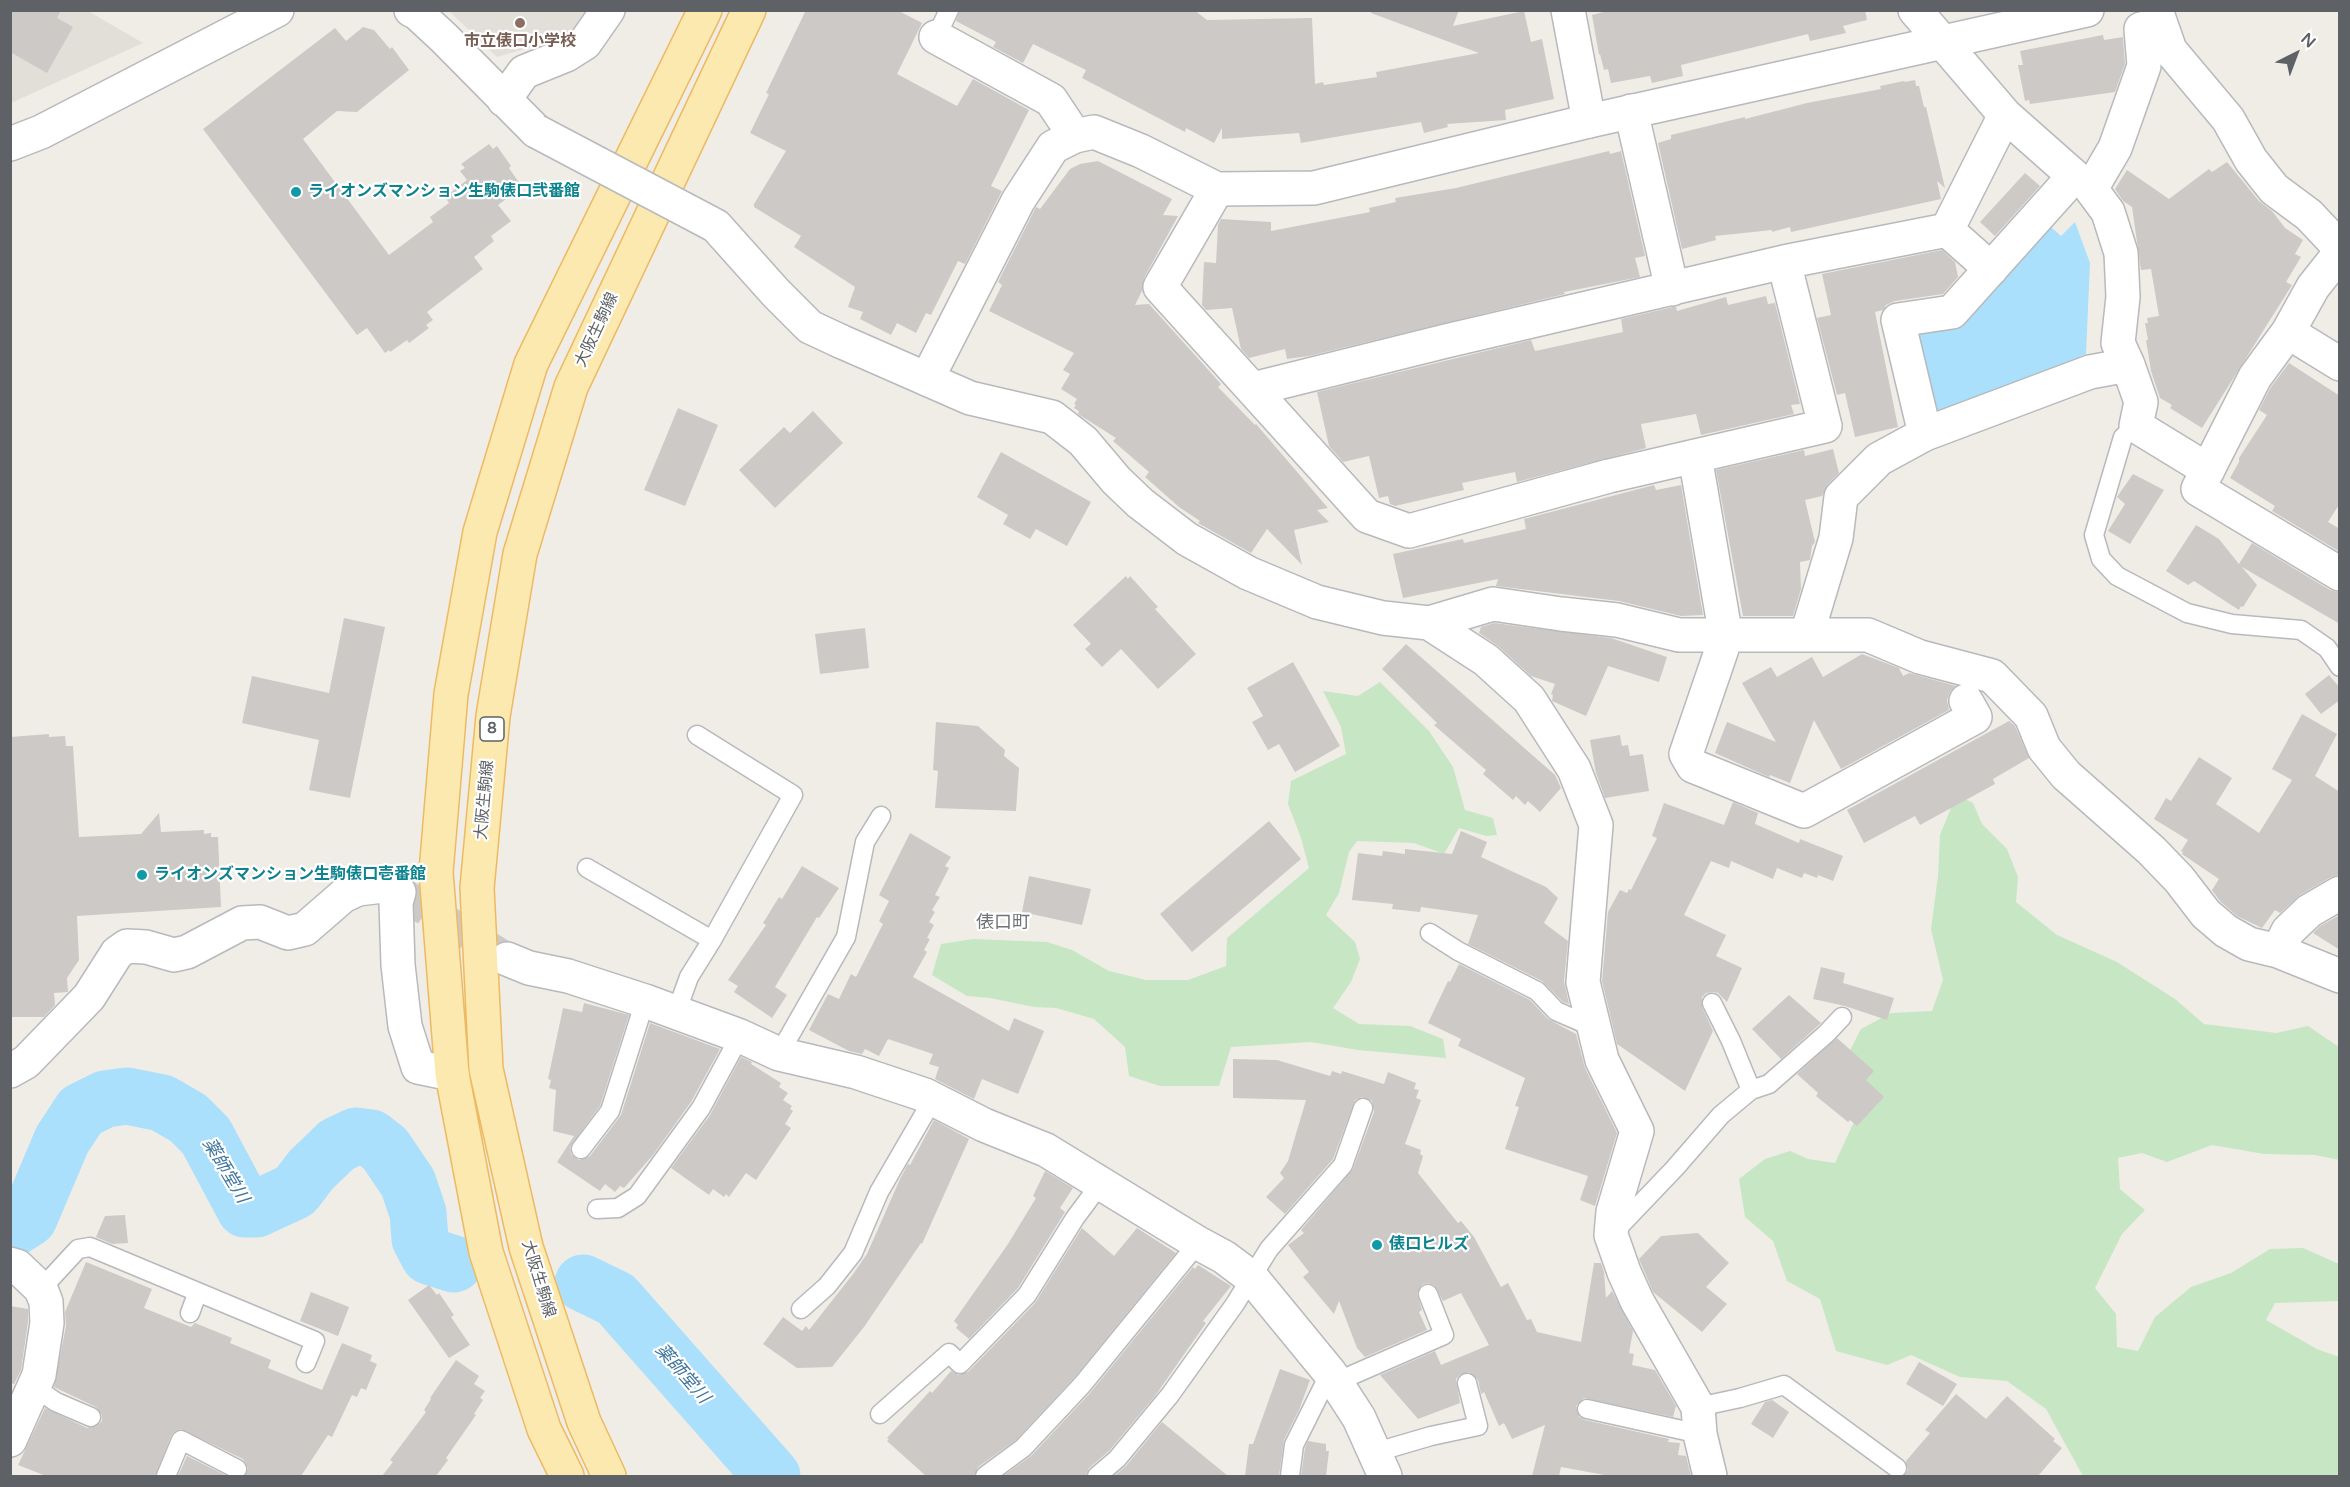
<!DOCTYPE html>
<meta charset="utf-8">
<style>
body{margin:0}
#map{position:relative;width:2350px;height:1487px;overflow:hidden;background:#f0ede7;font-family:"Varela Round",sans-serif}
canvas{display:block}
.frame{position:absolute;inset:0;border:12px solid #5e6266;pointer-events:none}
.north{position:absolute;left:2266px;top:24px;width:60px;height:60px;-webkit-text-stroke:4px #fff;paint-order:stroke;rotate:42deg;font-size:16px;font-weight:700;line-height:24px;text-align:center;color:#5e6266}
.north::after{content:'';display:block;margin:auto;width:21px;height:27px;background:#5e6266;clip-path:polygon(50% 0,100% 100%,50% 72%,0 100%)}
</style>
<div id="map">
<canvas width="2350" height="1487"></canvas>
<div class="frame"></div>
<div class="north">N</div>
</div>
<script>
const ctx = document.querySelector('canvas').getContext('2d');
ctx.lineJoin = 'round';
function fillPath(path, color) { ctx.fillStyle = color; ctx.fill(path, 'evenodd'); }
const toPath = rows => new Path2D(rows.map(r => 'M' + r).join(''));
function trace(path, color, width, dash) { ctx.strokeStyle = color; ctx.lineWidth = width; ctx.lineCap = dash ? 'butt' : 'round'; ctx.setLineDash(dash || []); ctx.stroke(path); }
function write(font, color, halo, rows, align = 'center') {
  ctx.font = font + ' "Varela Round","Noto Sans JP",sans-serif'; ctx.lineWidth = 4.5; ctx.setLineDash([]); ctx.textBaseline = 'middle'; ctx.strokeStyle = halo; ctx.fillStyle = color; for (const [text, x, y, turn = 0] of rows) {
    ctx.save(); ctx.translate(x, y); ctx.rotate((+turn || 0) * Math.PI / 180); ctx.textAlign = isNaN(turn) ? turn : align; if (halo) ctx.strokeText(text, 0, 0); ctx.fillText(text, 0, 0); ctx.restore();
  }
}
const education = toPath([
 [10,11,88,11,143,43,11,103],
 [449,11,588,11,570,36,497,57]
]);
const green = toPath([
 [1380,682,1429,731,1453,767,1465,810,1493,818,1497,835,1486,836,1459,828,1444,854,1414,843,1357,841,1349,852,1339,893,1326,915,1355,942,1360,959,1351,982,1333,1008,1359,1024,1410,1026,1443,1039,1446,1058,1358,1050,1311,1042,1231,1047,1219,1086,1160,1086,1129,1076,1125,1047,1094,1019,1056,1008,1034,1007,990,998,967,996,932,975,941,944,973,939,1047,942,1072,950,1109,971,1146,980,1188,980,1226,966,1227,938,1309,868,1301,838,1288,804,1291,781,1346,754,1341,727,1323,691,1358,696],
 [1963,798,1973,803,1982,824,2007,849,2018,877,2016,902,2057,935,2117,962,2175,999,2204,1024,2276,1033,2308,1026,2339,1047,2339,1160,2315,1155,2264,1154,2212,1145,2167,1162,2142,1153,2118,1158,2120,1189,2145,1210,2122,1234,2095,1288,2116,1314,2117,1347,2138,1351,2155,1317,2191,1287,2231,1273,2270,1249,2303,1248,2339,1264,2339,1301,2275,1303,2266,1320,2317,1349,2339,1357,2339,1476,2083,1476,2046,1409,2007,1381,1960,1377,1911,1355,1887,1365,1836,1351,1820,1299,1787,1281,1773,1241,1745,1217,1739,1179,1765,1159,1790,1151,1808,1159,1835,1163,1852,1126,1867,1103,1845,1060,1861,1029,1891,1013,1932,1011,1943,980,1931,929,1938,876,1940,835,1953,803]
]);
const water = toPath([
 [2043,220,2061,236,2075,222,2090,263,2086,354,1928,422,1907,328]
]);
const river = toPath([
 [10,1227,15,1227,29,1218,62,1140,81,1111,105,1099,127,1096,162,1103,188,1118,206,1136,245,1209,256,1209,295,1191,311,1170,337,1145,356,1136,371,1138,385,1149,408,1183,418,1213,420,1239,429,1256,454,1264],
 [583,1283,616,1299,772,1476]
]);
const building = toPath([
 [10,10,61,10,57,18,73,27,47,73,10,52],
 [806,10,897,10,922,23,897,74,957,106,973,79,1029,110,991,186,1002,191,965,264,958,261,931,315,926,313,916,333,897,323,891,335,860,319,863,312,848,307,855,287,794,247,801,236,754,207,754,204,786,151,750,133,769,94,766,93],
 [960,10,1194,10,1207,20,1312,18,1315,84,1323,82,1324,85,1377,77,1376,72,1479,53,1371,13,1372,10,1459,10,1453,26,1524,11,1531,42,1542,39,1554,99,1505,110,1506,120,1447,124,1448,127,1424,133,1421,122,1301,143,1299,133,1222,139,1222,128,1214,143,1186,128,1185,132,1082,78,1086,70,1033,44,1023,63,993,47,996,42,956,21],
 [1611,10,1865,10,1867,20,1843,26,1846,33,1810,41,1808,34,1681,65,1683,76,1652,83,1650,76,1611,83,1608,69,1604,70,1600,54,1599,55,1592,15],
 [363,27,374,30,390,49,392,47,409,70,357,112,337,111,303,139,389,255,433,222,430,217,449,203,445,197,467,180,460,171,465,168,461,164,489,144,493,149,497,146,511,166,509,168,522,187,498,205,511,221,491,236,494,241,474,257,483,269,427,312,433,320,426,325,429,328,409,343,407,340,390,352,389,350,385,353,367,328,357,335,203,129,335,28,346,41],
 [2103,35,2104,40,2123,37,2125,64,2115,92,2030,104,2029,100,2025,101,2018,65,2023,65,2020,51],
 [1915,80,1916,86,1919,86,1924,107,1926,107,1945,188,1937,181,1941,199,1791,232,1790,227,1772,232,1772,230,1715,236,1716,240,1682,249,1658,143,1671,139,1671,135,1745,117,1745,119,1807,103,1881,89,1880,86,1904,81,1905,82],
 [1609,151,1610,154,1621,151,1645,256,1635,258,1640,277,1564,292,1565,294,1309,356,1287,359,1285,349,1249,358,1241,349,1232,308,1206,310,1202,305,1204,262,1216,263,1218,225,1221,219,1271,222,1271,231,1370,212,1369,208,1396,202,1395,198,1456,188],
 [1098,161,1172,199,1163,215,1178,216,1144,278,1142,291,1135,305,1149,304,1221,384,1218,387,1255,425,1256,424,1328,508,1317,510,1329,522,1294,530,1302,565,1267,529,1251,553,1198,523,1200,521,1179,507,1145,477,1149,472,1113,441,1116,438,1078,414,1079,411,1074,408,1076,405,1074,404,1077,399,1061,389,1070,374,1063,370,1074,353,989,311,1002,285,998,282,1036,207,1040,209,1070,169,1080,164],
 [2227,162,2259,201,2272,211,2285,228,2303,240,2295,254,2301,257,2286,282,2292,285,2202,428,2170,408,2172,405,2160,398,2151,371,2146,340,2148,340,2145,323,2148,323,2147,318,2159,316,2151,269,2141,270,2132,207,2123,201,2115,189,2127,170,2169,199,2209,169,2212,172],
 [2025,173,2040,186,1995,236,1980,222],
 [1942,250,1955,262,1958,277,1943,294,1895,301,1886,305,1883,310,1875,312,1898,427,1855,437,1845,393,1837,395,1817,318,1831,315,1822,274],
 [1766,296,1768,304,1775,303,1800,404,1791,405,1794,414,1701,435,1696,414,1641,424,1646,448,1517,482,1515,472,1462,483,1464,490,1395,506,1390,504,1388,496,1379,498,1369,456,1343,462,1329,446,1317,392,1531,340,1535,351,1623,332,1621,319,1673,307,1676,307,1677,311,1726,297,1728,305],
 [2289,363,2340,396,2340,503,2328,522,2340,529,2340,552,2272,511,2275,506,2230,478,2239,462,2239,458,2267,415,2259,410,2271,387],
 [678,408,718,425,685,506,644,490],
 [813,411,843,443,775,508,739,470,784,427,790,433],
 [1833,449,1839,473,1828,484,1822,496,1805,500,1815,542,1812,546,1810,560,1800,562,1801,589,1793,616,1743,616,1716,470,1804,450,1805,456],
 [1001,452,1091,502,1067,546,1036,529,1030,539,1003,524,1008,515,977,497],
 [2133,474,2164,490,2130,544,2108,531,2125,504,2117,497],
 [1654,485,1656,490,1681,485,1703,615,1681,616,1619,601,1496,586,1498,579,1403,598,1393,554,1463,539,1464,543,1526,529,1524,519],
 [2196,525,2219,539,2239,564,2252,543,2330,590,2340,593,2340,624,2242,567,2257,585,2243,607,2241,606,2239,610,2194,581,2188,585,2166,571],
 [1126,576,1128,579,1130,576,1158,607,1155,609,1196,654,1158,689,1121,649,1102,667,1085,649,1091,644,1073,625],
 [344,618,385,627,350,798,309,790,319,740,242,723,252,676,329,693],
 [1494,623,1611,638,1667,657,1659,682,1608,666,1586,716,1552,701,1553,695,1551,694,1555,684,1531,676,1498,646,1479,633,1481,627],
 [865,628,869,668,820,674,815,634],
 [1406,644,1555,775,1561,788,1540,812,1528,801,1525,805,1516,796,1513,800,1483,774,1486,770,1434,725,1437,723,1382,669],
 [1862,654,1899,668,1903,676,1909,673,1956,686,1950,692,1947,700,1949,710,1841,769,1814,720,1790,783,1770,775,1769,777,1715,753,1727,722,1776,742,1742,683,1771,667,1777,677,1812,657,1823,677],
 [1293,662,1340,746,1295,772,1279,744,1268,750,1252,722,1263,716,1247,688],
 [2329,675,2340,688,2340,700,2321,714,2305,694],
 [2302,714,2337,734,2315,776,2340,792,2340,874,2331,877,2300,895,2280,913,2275,910,2262,928,2237,916,2220,901,2212,890,2219,879,2182,854,2183,852,2181,851,2188,840,2154,819,2166,798,2171,801,2199,757,2232,778,2216,804,2259,833,2292,780,2272,769],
 [2009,721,2015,726,2029,758,1993,779,1995,784,1920,825,1915,816,1864,843,1847,810],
 [936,722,978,726,1005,750,1004,756,1019,768,1016,811,935,808,938,771,933,770],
 [49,734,49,737,65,736,66,746,73,746,79,837,141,834,159,813,161,832,204,830,204,834,211,833,211,837,218,837,221,907,77,916,79,960,67,978,68,992,54,993,55,1005,44,1017,10,1017,10,737],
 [1620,735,1622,746,1628,745,1630,756,1643,754,1649,791,1605,798,1596,773,1590,740],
 [1733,802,1758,813,1755,824,1799,843,1800,839,1843,856,1833,881,1818,875,1817,878,1804,873,1802,878,1777,868,1773,879,1731,861,1729,868,1711,861,1684,915,1726,935,1716,956,1742,968,1727,1002,1718,993,1713,992,1706,993,1702,997,1702,1007,1713,1031,1685,1091,1617,1044,1602,981,1608,912,1620,890,1627,893,1629,889,1631,890,1657,838,1652,836,1664,803,1724,825],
 [1269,821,1301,859,1192,952,1160,914],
 [1461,831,1487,842,1481,857,1546,887,1558,898,1544,923,1568,941,1564,981,1569,1004,1563,1002,1542,981,1468,944,1478,915,1421,907,1420,912,1392,909,1393,904,1352,900,1358,853,1382,856,1383,851,1405,854,1405,849,1452,854],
 [910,833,951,857,945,866,949,868,935,895,940,897,932,910,935,912,929,922,934,925,927,938,930,939,924,950,927,952,913,977,1009,1031,1014,1018,1044,1031,1018,1094,982,1079,974,1099,935,1079,939,1067,929,1064,933,1054,888,1039,879,1056,865,1049,862,1054,849,1051,809,1030,828,994,839,999,851,974,856,977,883,924,879,921,889,901,879,895],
 [802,866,839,888,819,918,817,917,775,987,787,995,772,1018,734,992,738,986,728,980,766,925,763,923,779,897,782,899],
 [1029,876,1091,889,1082,925,1022,912],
 [2340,915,2340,950,2313,933,2320,926],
 [1459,964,1530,1000,1548,1019,1576,1034,1585,1068,1617,1133,1595,1206,1580,1200,1588,1176,1505,1149,1519,1107,1515,1106,1525,1078,1458,1046,1461,1039,1428,1023,1448,981,1450,982],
 [1821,967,1845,973,1843,983,1894,998,1887,1020,1845,1006,1813,999],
 [1789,995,1821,1023,1781,1059,1752,1029],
 [584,1003,629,1015,600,1106,570,1147,571,1154,579,1160,590,1156,621,1115,650,1023,720,1049,691,1102,653,1155,624,1188,620,1186,615,1192,605,1184,600,1191,557,1162,574,1136,553,1131,556,1090,549,1088,551,1080,548,1079,563,1008,582,1012],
 [1837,1038,1874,1071,1866,1080,1884,1097,1857,1126,1850,1120,1848,1122,1816,1096,1818,1093,1797,1074],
 [741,1057,752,1062,751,1064,781,1083,779,1087,788,1093,783,1100,792,1106,790,1109,793,1111,785,1124,791,1128,756,1180,746,1173,729,1197,726,1194,724,1197,713,1189,709,1195,671,1168,710,1115],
 [1233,1059,1277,1060,1330,1076,1332,1071,1341,1074,1342,1071,1384,1084,1388,1072,1416,1083,1414,1089,1419,1090,1416,1098,1421,1100,1405,1144,1421,1150,1420,1154,1423,1156,1418,1173,1458,1223,1461,1221,1474,1237,1501,1287,1508,1283,1527,1320,1531,1319,1537,1332,1581,1342,1594,1263,1601,1263,1604,1272,1606,1298,1612,1291,1633,1331,1629,1353,1634,1354,1632,1365,1655,1370,1676,1406,1673,1417,1584,1398,1576,1406,1579,1417,1585,1420,1669,1439,1668,1442,1680,1443,1678,1455,1686,1456,1691,1476,1610,1476,1561,1467,1559,1476,1532,1476,1545,1425,1512,1439,1504,1423,1499,1426,1484,1392,1481,1394,1478,1380,1469,1372,1460,1375,1456,1379,1460,1403,1418,1419,1380,1375,1435,1351,1441,1365,1489,1345,1461,1293,1443,1301,1435,1286,1429,1283,1423,1284,1417,1293,1422,1310,1419,1312,1427,1330,1365,1357,1357,1348,1339,1301,1334,1314,1303,1277,1309,1272,1288,1245,1304,1233,1301,1230,1353,1169,1374,1112,1372,1101,1362,1097,1355,1100,1333,1159,1285,1214,1266,1197,1284,1178,1280,1173,1288,1161,1306,1100,1233,1098],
 [934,1120,969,1139,922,1244,921,1243,864,1327,832,1367,797,1368,763,1344,783,1317,802,1331,806,1326,809,1330,853,1274,867,1254,900,1179,908,1164,910,1165],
 [1045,1171,1073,1188,1060,1208,1065,1212,1018,1288,969,1339,956,1328,958,1325,954,1321,1008,1244,1036,1198,1033,1196],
 [125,1215,128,1243,112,1244,96,1237,105,1216],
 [1082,1228,1114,1256,1137,1228,1176,1253,1074,1378,1016,1440,978,1467,974,1476,926,1476,887,1441,889,1439,887,1438,930,1391,932,1393,951,1371,958,1375,968,1372,1035,1303],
 [1698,1233,1729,1263,1706,1287,1727,1304,1702,1332,1653,1292,1639,1259,1661,1236],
 [86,1262,152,1289,144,1308,191,1327,195,1323,232,1338,230,1343,271,1360,268,1368,322,1390,342,1343,372,1355,370,1361,377,1364,366,1390,361,1388,357,1397,352,1395,332,1437,328,1435,301,1476,245,1476,248,1468,243,1459,181,1429,175,1431,171,1436,155,1476,46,1476,18,1465,45,1408,87,1428,97,1426,102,1421,102,1415,96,1407,54,1387,66,1326,65,1312],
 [1198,1265,1231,1286,1203,1321,1206,1323,1155,1396,1109,1451,1089,1468,1086,1476,1003,1476,1031,1456,1090,1393,1193,1267,1195,1269],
 [429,1285,437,1295,439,1293,454,1315,451,1317,470,1345,449,1358,408,1300],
 [311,1292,349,1307,338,1336,300,1321],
 [10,1306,28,1309,28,1322,21,1370,14,1384,10,1383],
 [456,1360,479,1376,474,1384,485,1391,480,1398,483,1400,474,1414,476,1415,446,1458,448,1460,436,1476,382,1476,393,1462,390,1460,426,1412,424,1410,431,1399,430,1398],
 [1919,1362,1957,1384,1943,1406,1906,1384],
 [1280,1369,1310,1380,1299,1410,1284,1440,1279,1476,1245,1476,1249,1444,1253,1444],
 [1956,1394,1986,1419,2007,1396,2055,1439,2053,1441,2062,1448,2038,1476,1904,1476,1908,1470,1906,1461,1930,1433,1925,1430],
 [1772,1400,1789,1412,1773,1438,1751,1424,1765,1402],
 [1162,1422,1228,1476,1114,1476,1126,1466],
 [1308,1441,1326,1444,1326,1451,1329,1451,1326,1476,1301,1476,1305,1448],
 [187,1456,227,1476,178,1476]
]);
const minorTunnel = toPath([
 [399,892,500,955]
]);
const service = toPath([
 [936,37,949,10],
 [2136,426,2123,437,2094,535,2101,559,2117,576,2187,613,2232,624,2301,630,2327,648,2340,667],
 [587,868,712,940],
 [1430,933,1458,951,1537,991,1556,1011,1593,1027],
 [1712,1003,1731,1041,1751,1090],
 [676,1013,689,977,712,940,793,795,697,735],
 [779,1054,846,937,865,842,881,816],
 [581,1149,610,1111,645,1001],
 [597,1209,618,1208,637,1196,701,1108,740,1036],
 [1612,1234,1675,1168,1721,1115,1751,1090,1769,1084,1826,1034,1842,1017],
 [41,1289,78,1249,90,1247,315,1341,306,1363],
 [801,1309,827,1286,853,1253,879,1192,933,1099],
 [190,1313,197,1294],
 [1336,1382,1444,1335,1428,1294],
 [34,1387,56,1402,91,1417],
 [1698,1407,1740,1398,1784,1385,1897,1468],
 [1587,1409,1700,1434],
 [880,1414,949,1353,960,1364,1027,1295,1075,1218,1101,1183],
 [1373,1453,1431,1436,1478,1426,1467,1383],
 [166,1476,181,1440,237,1469],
 [985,1476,1023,1448,1082,1385,1198,1243],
 [1097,1476,1117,1459,1170,1395,1235,1304,1269,1249,1343,1165,1363,1108],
 [1290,1476,1294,1445,1330,1373]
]);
const minor = toPath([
 [411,10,417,13,444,38,536,131],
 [1568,10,1589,121],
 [1915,10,2005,115,2074,176,1952,312,1898,320,1925,434],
 [2156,10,2170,50,2228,119,2251,160,2274,189,2309,215,2340,248],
 [2141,29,2144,66,2115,148,2091,189,2108,212,2121,253,2123,297,2118,343,2128,365,2141,402,2136,426,2208,470],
 [936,37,1051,100,1075,136],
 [504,100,524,72,566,55,585,43,608,10],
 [1631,111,1672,289],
 [10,144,41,132,277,10],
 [1217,189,1160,287,1367,516,1409,531,1609,476,1825,426,1784,262],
 [1947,230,1991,269],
 [2340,253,2313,287,2288,332,2255,377,2198,489,2340,574],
 [2288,332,2340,364],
 [840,341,970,398,1052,417,1083,441,1116,480,1140,503,1187,539,1248,573,1317,602,1383,618,1429,623,1493,604,1561,614,1617,620,1679,635,1868,635,1920,657,1992,676,2031,716,2044,748,2066,775,2151,850,2179,879,2206,914,2226,931,2249,944,2278,951,2340,976],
 [1253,389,1446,341,1784,262,1947,230,2005,115],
 [1695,456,1726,637,1686,754,1693,766,1804,811,1975,717,1966,701],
 [1429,623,1486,660,1529,699,1574,769,1596,825,1583,982,1602,1060,1637,1131,1613,1212,1611,1235,1624,1272,1637,1301,1698,1407,1700,1434,1710,1476],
 [1807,634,1836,538,1841,497,1879,459,1925,434,2090,372,2128,365],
 [2278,951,2288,931,2309,911,2340,893],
 [507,959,529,968,568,976,645,1001,740,1036,779,1054,856,1072,925,1095,984,1125,1046,1150,1198,1243,1224,1257,1252,1278,1330,1373,1359,1418,1385,1476],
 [10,1071,26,1062,89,997,117,953,127,946,146,947,174,955,187,952,242,923,260,922,288,933,305,929,343,896,358,889,383,886,399,892,396,903,398,965,405,1026,418,1067,452,1074],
 [10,1264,17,1266,41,1289,46,1302,47,1323,39,1375,10,1440]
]);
const tertiary = toPath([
 [927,379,1018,201,1053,147,1075,136,1094,132,1141,151,1217,189,1314,188,1589,121,2087,10]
]);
const primary = toPath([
 [567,1476,544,1429,486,1252,452,1074,436,872,451,694,480,532,531,364,705,10],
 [609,1476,584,1422,526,1247,486,1069,477,888,493,716,520,554,571,387,749,10]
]);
const minorBridge = toPath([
 [536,131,716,226,776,293,810,327,840,341]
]);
const markers = [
 [520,23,6,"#8d6e63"],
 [296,192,6,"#0f9aa8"],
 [142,875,6,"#0f9aa8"],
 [1377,1245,6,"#0f9aa8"]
];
const shields = [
 [492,729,24]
];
const shieldNames = [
 ["8",492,729]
];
const educationNames = [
 ["市立俵口小学校",520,42]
];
const cultureNames = [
 ["ライオンズマンション生駒俵口弐番館",308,192],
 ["ライオンズマンション生駒俵口壱番館",154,875],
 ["俵口ヒルズ",1389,1245]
];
const streetNames = [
 ["大阪生駒線",597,330,-65],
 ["大阪生駒線",485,800,-85],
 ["大阪生駒線",538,1279,73]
];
const neighbourhoodNames = [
 ["俵口町",1003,923]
];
const waterNames = [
 ["薬師堂川",225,1171,59],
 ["薬師堂川",682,1374,49]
];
fillPath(education, '#e2ded8');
fillPath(green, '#c7e6c4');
fillPath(water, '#aae0fc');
trace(river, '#aae0fc', 57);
fillPath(building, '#cdc9c6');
trace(minorTunnel, '#cccac7', 33, [33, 16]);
trace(service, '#b7b9bc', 21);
trace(minor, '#b7b9bc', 36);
trace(tertiary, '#b7b9bc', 36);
trace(primary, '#edba63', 36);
trace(service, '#fff', 18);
trace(minor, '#fff', 33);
trace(tertiary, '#fff', 33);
trace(primary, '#fce9af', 33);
trace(minorBridge, '#b7b9bc', 36, []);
trace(minorBridge, '#fff', 33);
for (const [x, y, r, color] of markers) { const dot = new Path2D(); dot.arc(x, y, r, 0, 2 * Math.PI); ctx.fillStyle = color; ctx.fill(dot); trace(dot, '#fff', 2); }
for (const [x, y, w] of shields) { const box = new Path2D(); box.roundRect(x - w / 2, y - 12, w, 24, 4.5); ctx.fillStyle = '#fff'; ctx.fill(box); trace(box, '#5e6266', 1.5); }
write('bold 15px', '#5e6266', null, shieldNames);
write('bold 16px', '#785e54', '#fff', educationNames);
write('bold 16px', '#0d838f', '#fff', cultureNames, 'left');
write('16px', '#5e6266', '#fff', streetNames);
write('18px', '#6f7478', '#fff', neighbourhoodNames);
write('italic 18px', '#40769d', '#fff', waterNames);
</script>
